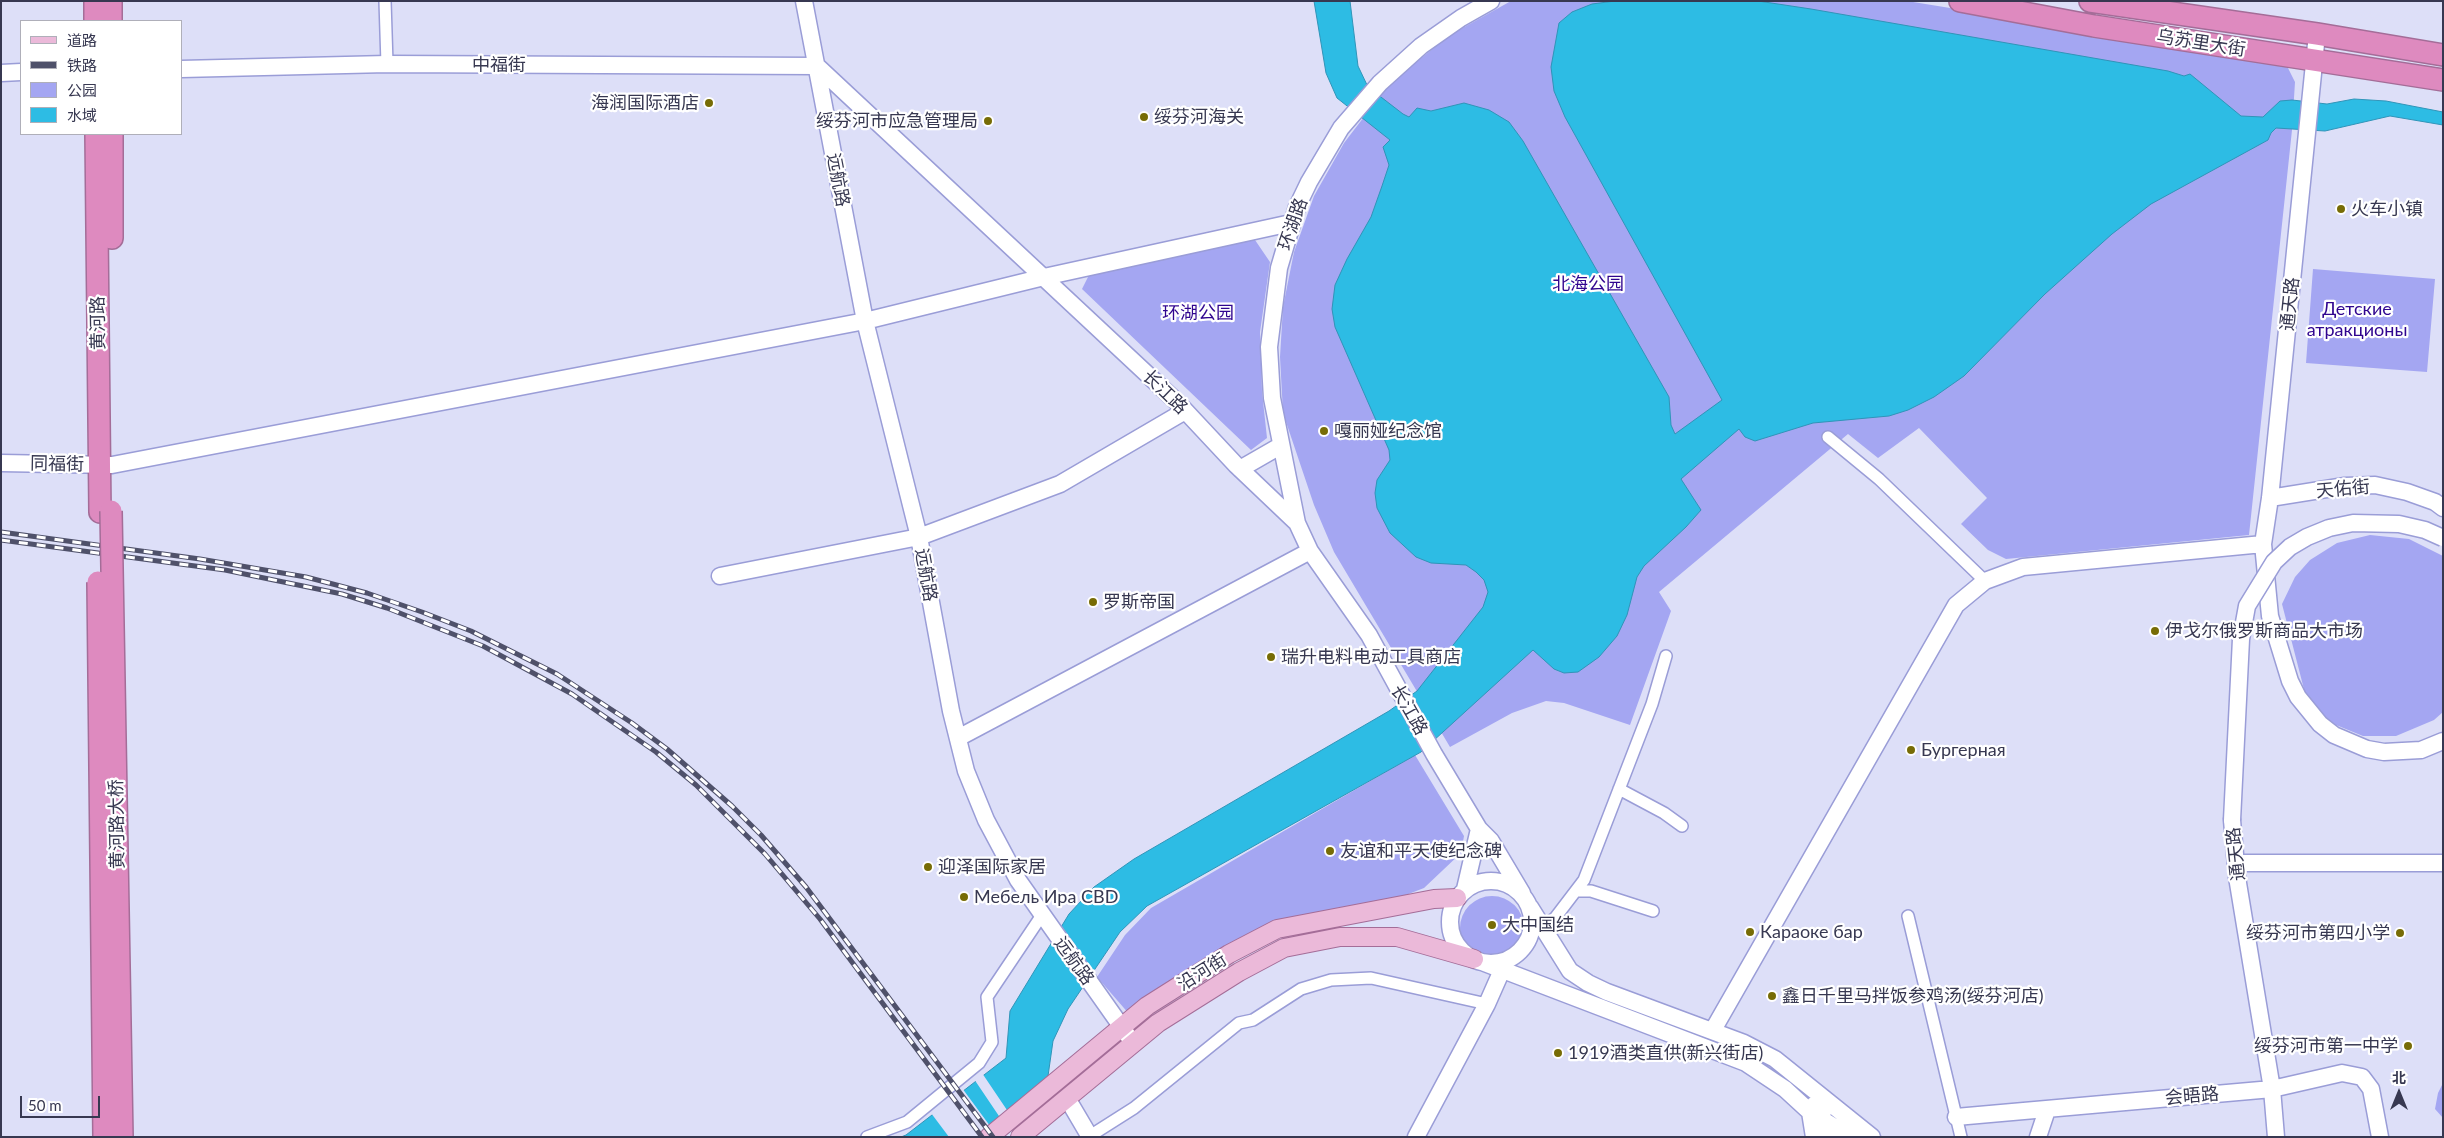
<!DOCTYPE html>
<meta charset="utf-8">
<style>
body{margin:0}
#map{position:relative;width:2444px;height:1138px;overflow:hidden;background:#dddff8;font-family:Lato,"Noto Sans SC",sans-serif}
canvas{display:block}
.frame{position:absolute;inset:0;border:2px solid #373851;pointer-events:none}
.legend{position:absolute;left:20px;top:20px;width:162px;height:115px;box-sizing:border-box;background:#fff;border:1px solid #afafb9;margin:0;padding:6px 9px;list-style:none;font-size:15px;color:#373851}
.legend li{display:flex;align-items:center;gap:10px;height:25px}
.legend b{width:25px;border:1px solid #afafb9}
.north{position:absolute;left:2374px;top:1068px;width:50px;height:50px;-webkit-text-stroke:4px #fff;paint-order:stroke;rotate:0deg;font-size:14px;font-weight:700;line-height:20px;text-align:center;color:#373851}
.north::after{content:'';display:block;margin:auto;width:18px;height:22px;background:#373851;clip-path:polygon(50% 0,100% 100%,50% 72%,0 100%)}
.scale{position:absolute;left:20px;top:1096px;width:80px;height:22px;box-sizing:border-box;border:2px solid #373851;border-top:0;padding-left:6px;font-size:15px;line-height:18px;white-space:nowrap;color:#373851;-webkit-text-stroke:4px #fff;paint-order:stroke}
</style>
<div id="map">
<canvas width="2444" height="1138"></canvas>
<div class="frame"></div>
<ul class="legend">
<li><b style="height:6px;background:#ebb9d9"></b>道路</li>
<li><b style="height:6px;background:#4f516a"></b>铁路</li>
<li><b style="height:14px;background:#a4a6f2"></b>公园</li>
<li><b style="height:14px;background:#2dbce4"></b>水域</li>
</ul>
<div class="north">北</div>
<div class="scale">50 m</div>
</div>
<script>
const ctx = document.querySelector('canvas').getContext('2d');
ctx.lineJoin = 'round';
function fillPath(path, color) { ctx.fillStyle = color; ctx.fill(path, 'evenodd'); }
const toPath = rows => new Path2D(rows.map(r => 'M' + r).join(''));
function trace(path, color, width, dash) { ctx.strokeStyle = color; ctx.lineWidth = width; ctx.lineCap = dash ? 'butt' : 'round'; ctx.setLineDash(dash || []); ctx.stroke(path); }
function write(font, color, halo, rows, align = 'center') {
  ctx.font = font + ' Lato,"Noto Sans SC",sans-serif'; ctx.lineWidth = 4.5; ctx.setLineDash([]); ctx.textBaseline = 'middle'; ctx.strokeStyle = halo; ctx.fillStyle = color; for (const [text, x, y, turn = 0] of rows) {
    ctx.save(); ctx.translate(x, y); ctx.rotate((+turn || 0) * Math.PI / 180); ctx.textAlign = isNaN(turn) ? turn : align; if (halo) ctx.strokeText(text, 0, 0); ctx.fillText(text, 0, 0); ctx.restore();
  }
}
const green = toPath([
 [1511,1,1907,1,2270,60,2288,68,2295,82,2292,130,2249,535,2006,559,1988,550,1961,524,1987,498,1919,428,1878,458,1848,434,1659,592,1671,611,1630,725,1564,703,1546,701,1512,713,1450,747,1334,552,1314,505,1283,413,1280,357,1283,307,1294,252,1314,196,1344,143,1390,83,1450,35],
 [1255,240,1270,262,1260,332,1262,392,1267,438,1251,450,1082,289,1090,273,1163,257],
 [2313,269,2435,279,2427,372,2306,363],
 [2370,535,2409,539,2443,556,2443,712,2434,720,2396,736,2363,736,2336,725,2321,714,2306,697,2282,604,2295,577,2310,560,2337,543],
 [1415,755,1464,836,1461,853,1424,888,1393,900,1303,918,1130,1015,1097,977,1125,935,1151,908],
 '1460 928a32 32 0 1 1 64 0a32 32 0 1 1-64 0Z',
 [2443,1083,2443,1118,2435,1109,2438,1093]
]);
const water = toPath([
 [1314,1,1350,1,1358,66,1368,87,1403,114,1409,117,1417,108,1431,111,1464,103,1489,110,1509,122,1523,141,1669,397,1671,425,1675,434,1722,400,1565,117,1554,91,1551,67,1559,23,1572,12,1592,4,1615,1,1758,1,1811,9,2168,71,2184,76,2190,74,2241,116,2263,117,2280,101,2292,100,2327,104,2354,99,2386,101,2443,112,2443,125,2390,116,2325,131,2276,128,2271,133,2268,140,2151,204,2112,234,2045,294,1964,376,1934,397,1908,410,1889,416,1813,423,1755,441,1745,437,1739,429,1681,479,1701,510,1686,527,1644,566,1637,577,1627,615,1617,636,1599,657,1578,672,1564,673,1554,669,1533,650,1421,752,1147,906,1120,932,1068,1009,1053,1041,1047,1083,981,1137,901,1137,906,1135,1006,1058,1010,1011,1069,914,1094,887,1134,859,1389,711,1417,691,1483,607,1488,592,1484,580,1476,572,1466,565,1431,563,1416,557,1390,533,1377,508,1375,493,1377,480,1390,460,1389,450,1335,327,1332,309,1335,285,1347,259,1371,217,1382,186,1389,165,1383,147,1390,140,1337,98,1326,73,1314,1]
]);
const pier = toPath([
 [982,1073,1011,1116,1003,1122,974,1079],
 [962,1088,993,1130,985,1137,949,1137,931,1113]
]);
const street = toPath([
 [385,1,387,64],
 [1828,437,1879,479,1985,581],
 [1619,789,1664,813,1682,826],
 [1576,891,1591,891,1653,911],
 [1908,916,1961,1137],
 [1542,927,1555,918,1584,880,1652,704,1666,656],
 [1090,1136,1134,1108,1239,1023,1253,1020,1301,989,1331,980,1371,978,1487,1004],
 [867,1137,907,1122,979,1063,992,1042,987,997,1042,915]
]);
const secondary = toPath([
 [804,1,865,321,919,537,951,711,966,771,986,820,1018,880,1133,1043],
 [2317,34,2270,498,2263,544,2270,616,2290,681,2298,697,2320,724,2334,735,2367,749,2384,752,2421,750,2443,741],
 [817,66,1178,403,1236,465,1297,523,1310,551,1369,635,1434,754,1479,829,1491,841,1522,893],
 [181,69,387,64,817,66],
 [1,73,21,72],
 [1,463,112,465,865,321,1044,277,1291,223],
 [1240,469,1280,446],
 [2270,498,2345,486,2375,485,2407,492,2435,502,2443,508],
 [1297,523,1272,398,1269,347,1279,268,1297,207,1309,182,1341,128,1380,83,1421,46,1461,18,1491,1],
 [720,576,919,537,1060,484,1185,411],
 [958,738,1310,551],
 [2232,820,2237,877,2272,1089,2276,1137],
 [2236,863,2443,863],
 '1450 922a41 41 0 1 1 82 0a41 41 0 1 1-82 0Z',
 [1465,889,1479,829],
 [1530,907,1570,971,1588,983,1607,992,1744,1043,1775,1059,1872,1137],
 [1474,959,1746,1063,1785,1089,1810,1112,1851,1137],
 [1713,1030,1956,605,1985,581,2023,567,2263,544],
 [1067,1098,1090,1137],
 [1814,1105,1810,1112,1814,1137],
 [1822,1112,1826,1137],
 [1956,1117,2272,1089,2342,1073,2362,1077,2371,1089,2380,1137],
 [1416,1137,1487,1004,1506,961],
 [2038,1137,2047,1110]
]);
const primary = toPath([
 [989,1137,1147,1006,1229,954,1277,929,1434,899,1457,898],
 [1020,1137,1158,1023,1239,972,1284,948,1340,937,1397,937,1474,959]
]);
const highway = toPath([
 [95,1,95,21],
 [111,1,111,21],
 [1960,1,2094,26,2443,80],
 [2090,1,2317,34,2443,55],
 [96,134,100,512],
 [112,134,112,238]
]);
const rail = toPath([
 [1,532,200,559,306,577,367,593,422,612,471,631,557,674,632,723,667,749,732,806,761,835,806,887,993,1137],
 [1,540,225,570,342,594,387,608,483,646,572,694,656,752,696,785,765,854,820,919,982,1137]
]);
const secondaryBridge = toPath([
 [2232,820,2241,639,2247,606,2274,562,2290,547,2307,537,2329,528,2353,523,2399,524,2425,530,2443,538]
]);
const highwayBridge = toPath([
 [111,511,122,1137],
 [98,582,104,1137]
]);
const markers = [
 [709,103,5,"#776c06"],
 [1144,117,5,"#776c06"],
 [988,121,5,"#776c06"],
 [2341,209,5,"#776c06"],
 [1324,431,5,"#776c06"],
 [1093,602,5,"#776c06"],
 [2155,631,5,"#776c06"],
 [1271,657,5,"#776c06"],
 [1911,750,5,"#776c06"],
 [1330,851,5,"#776c06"],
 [928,867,5,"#776c06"],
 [964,897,5,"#776c06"],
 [1492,925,5,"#776c06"],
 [1750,932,5,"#776c06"],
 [2400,933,5,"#776c06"],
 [1772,996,5,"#776c06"],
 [2408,1046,5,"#776c06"],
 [1558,1053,5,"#776c06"]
];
const streetNames = [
 ["乌苏里大街",2201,43,9],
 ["中福街",499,65],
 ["远航路",838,180,79],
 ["环湖路",1293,224,-71],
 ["通天路",2290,304,-84],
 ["黄河路",98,323,-91],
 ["长江路",1165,392,44],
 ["同福街",57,464,1],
 ["天佑街",2343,489,-5],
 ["远航路",926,575,80],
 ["长江路",1409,710,60],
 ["黄河路大桥",117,824,-91],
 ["通天路",2236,854,-96],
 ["远航路",1074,961,54],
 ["沿河街",1202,972,-32],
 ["会晤路",2192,1096,-5]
];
const poiNames = [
 ["海润国际酒店",699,103,"right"],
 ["绥芬河海关",1154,117],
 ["绥芬河市应急管理局",978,121,"right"],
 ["火车小镇",2351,209],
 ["嘎丽娅纪念馆",1334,431],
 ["罗斯帝国",1103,602],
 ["伊戈尔俄罗斯商品大市场",2165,631],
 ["瑞升电料电动工具商店",1281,657],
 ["Бургерная",1921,750],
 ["友谊和平天使纪念碑",1340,851],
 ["迎泽国际家居",938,867],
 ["Мебель Ира CBD",974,897],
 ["大中国结",1502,925],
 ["Караоке бар",1760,932],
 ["绥芬河市第四小学",2390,933,"right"],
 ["鑫日千里马拌饭参鸡汤(绥芬河店)",1782,996],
 ["绥芬河市第一中学",2398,1046,"right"],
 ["1919酒类直供(新兴街店)",1568,1053]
];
const parkNames = [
 ["北海公园",1588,284],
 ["Детские",2357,309],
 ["атракционы",2357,330],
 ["环湖公园",1198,313]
];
fillPath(green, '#a4a6f2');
fillPath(water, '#2dbce4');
trace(water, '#3094b8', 1);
fillPath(pier, '#dddff8');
trace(street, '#9a9dd7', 14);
trace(secondary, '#9a9dd7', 19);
trace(primary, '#a46d98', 20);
trace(highway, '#a46d98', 24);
trace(street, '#fff', 11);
trace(secondary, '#fff', 16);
trace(primary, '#ebb9d9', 18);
trace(highway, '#de8abf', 21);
trace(rail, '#4f516a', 5);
trace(rail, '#fff', 3, [9]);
trace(secondaryBridge, '#9a9dd7', 19, []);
trace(highwayBridge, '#a46d98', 24, []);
trace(secondaryBridge, '#fff', 16);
trace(highwayBridge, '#de8abf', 21);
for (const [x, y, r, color] of markers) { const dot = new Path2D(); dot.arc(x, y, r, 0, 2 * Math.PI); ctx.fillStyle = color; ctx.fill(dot); trace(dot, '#fff', 2); }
write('18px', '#373851', '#fff', streetNames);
write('18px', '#373851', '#fff', poiNames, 'left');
write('18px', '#30058f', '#fff', parkNames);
</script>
